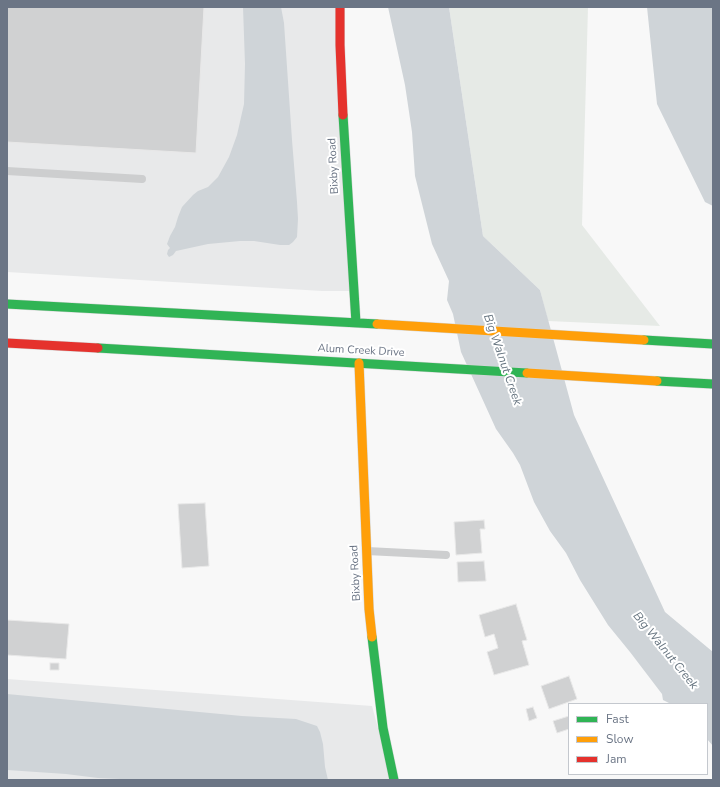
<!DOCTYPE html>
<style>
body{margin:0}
#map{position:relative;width:720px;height:787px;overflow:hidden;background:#f8f8f8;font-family:"Nunito Sans",sans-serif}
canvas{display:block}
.frame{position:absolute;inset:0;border:8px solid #6b7585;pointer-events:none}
.legend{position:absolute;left:568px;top:703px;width:140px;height:72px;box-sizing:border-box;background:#fff;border:1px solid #c4c8ce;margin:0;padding:5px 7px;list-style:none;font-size:12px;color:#6b7585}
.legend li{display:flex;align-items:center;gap:8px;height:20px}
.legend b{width:20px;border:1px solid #c4c8ce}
</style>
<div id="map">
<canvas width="720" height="787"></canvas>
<div class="frame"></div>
<ul class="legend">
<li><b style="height:5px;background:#30b455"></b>Fast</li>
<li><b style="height:5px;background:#ff9f0a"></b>Slow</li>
<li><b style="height:5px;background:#e5322d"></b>Jam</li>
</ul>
</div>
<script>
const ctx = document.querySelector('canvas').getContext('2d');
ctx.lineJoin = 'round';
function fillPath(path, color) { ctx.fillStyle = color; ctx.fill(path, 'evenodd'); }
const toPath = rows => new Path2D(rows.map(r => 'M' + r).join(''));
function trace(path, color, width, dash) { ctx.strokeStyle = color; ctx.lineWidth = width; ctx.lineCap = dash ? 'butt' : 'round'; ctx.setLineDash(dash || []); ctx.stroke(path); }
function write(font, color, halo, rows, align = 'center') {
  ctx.font = font + ' "Nunito Sans",sans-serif'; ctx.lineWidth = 4; ctx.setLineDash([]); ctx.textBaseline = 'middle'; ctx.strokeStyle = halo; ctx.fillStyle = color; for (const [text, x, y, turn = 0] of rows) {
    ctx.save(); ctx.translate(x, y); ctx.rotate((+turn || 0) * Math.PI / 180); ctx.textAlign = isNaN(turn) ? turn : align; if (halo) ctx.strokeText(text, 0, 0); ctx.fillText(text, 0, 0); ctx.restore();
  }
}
const built = toPath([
 [7,7,340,7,353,291,322,291,7,272],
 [7,679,372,706,392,780,7,780]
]);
const green = toPath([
 [449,7,588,7,582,225,660,326,548,321,540,290,483,236]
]);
const water = toPath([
 [243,7,281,7,284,23,292,140,297,202,298,219,297,237,293,242,289,245,280,245,254,241,240,241,208,244,176,251,173,255,169,257,167,254,168,250,170,248,167,244,170,236,175,227,178,217,182,207,193,195,198,191,208,187,218,177,229,157,237,135,244,104,245,64],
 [388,7,449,7,483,236,540,290,574,415,665,612,713,652,713,746,707,739,707,704,671,704,663,700,662,694,630,652,608,625,580,580,566,553,550,531,534,502,520,465,513,453,496,429,461,352,453,314,447,300,449,281,432,244,415,176,412,132,405,85],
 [647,7,713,7,713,206,705,202,657,104],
 [7,694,242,716,296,719,317,726,320,732,323,744,325,767,328,780,142,780,98,778,66,774,7,770]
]);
const building = toPath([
 [7,7,204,7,196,153,7,142,7,7],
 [205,503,209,566,182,568,178,504,205,503],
 [484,520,485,529,480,529,482,553,456,555,454,522,484,520],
 [484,561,486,581,458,582,457,562,484,561],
 [516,604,527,640,522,641,529,665,494,675,487,652,498,648,494,634,485,637,479,615,516,604],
 [7,620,69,624,66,659,7,655,7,620],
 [50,663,59,663,59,670,50,670,50,663],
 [569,676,577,699,549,709,541,686,569,676],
 [533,707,537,718,529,721,526,709,533,707],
 [569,716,569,729,557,733,553,721,569,716]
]);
const lane = toPath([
 [7,171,142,179],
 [367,551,446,555]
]);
const fast = toPath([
 [343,115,356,323],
 [7,304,377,324],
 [644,340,713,344],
 [98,348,527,373],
 [657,381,713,384],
 [372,637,383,728,394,780]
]);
const slow = toPath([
 [377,324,644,340],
 [359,363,369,609,372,637],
 [527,373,657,381]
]);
const jam = toPath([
 [340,7,340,45,343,115],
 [7,343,98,348]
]);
const streetNames = [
 ["Bixby Road",334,166,-93],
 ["Alum Creek Drive",361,351,3],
 ["Bixby Road",356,573,-93]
];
const waterNames = [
 ["Big Walnut Creek",502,360,71],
 ["Big Walnut Creek",665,651,51]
];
fillPath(built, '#e8e9ea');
fillPath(green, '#e6eae6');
fillPath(water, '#cfd4d8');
fillPath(building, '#d0d1d2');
trace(building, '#e8e8e8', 1);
trace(fast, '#d5d6d6', 10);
trace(slow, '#d5d6d6', 10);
trace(jam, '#d5d6d6', 10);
trace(lane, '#cdcecf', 8);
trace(fast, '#30b455', 9);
trace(slow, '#ff9f0a', 9);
trace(jam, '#e5322d', 9);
write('11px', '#6b7585', '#fff', streetNames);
write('italic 12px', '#677580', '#fff', waterNames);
</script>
